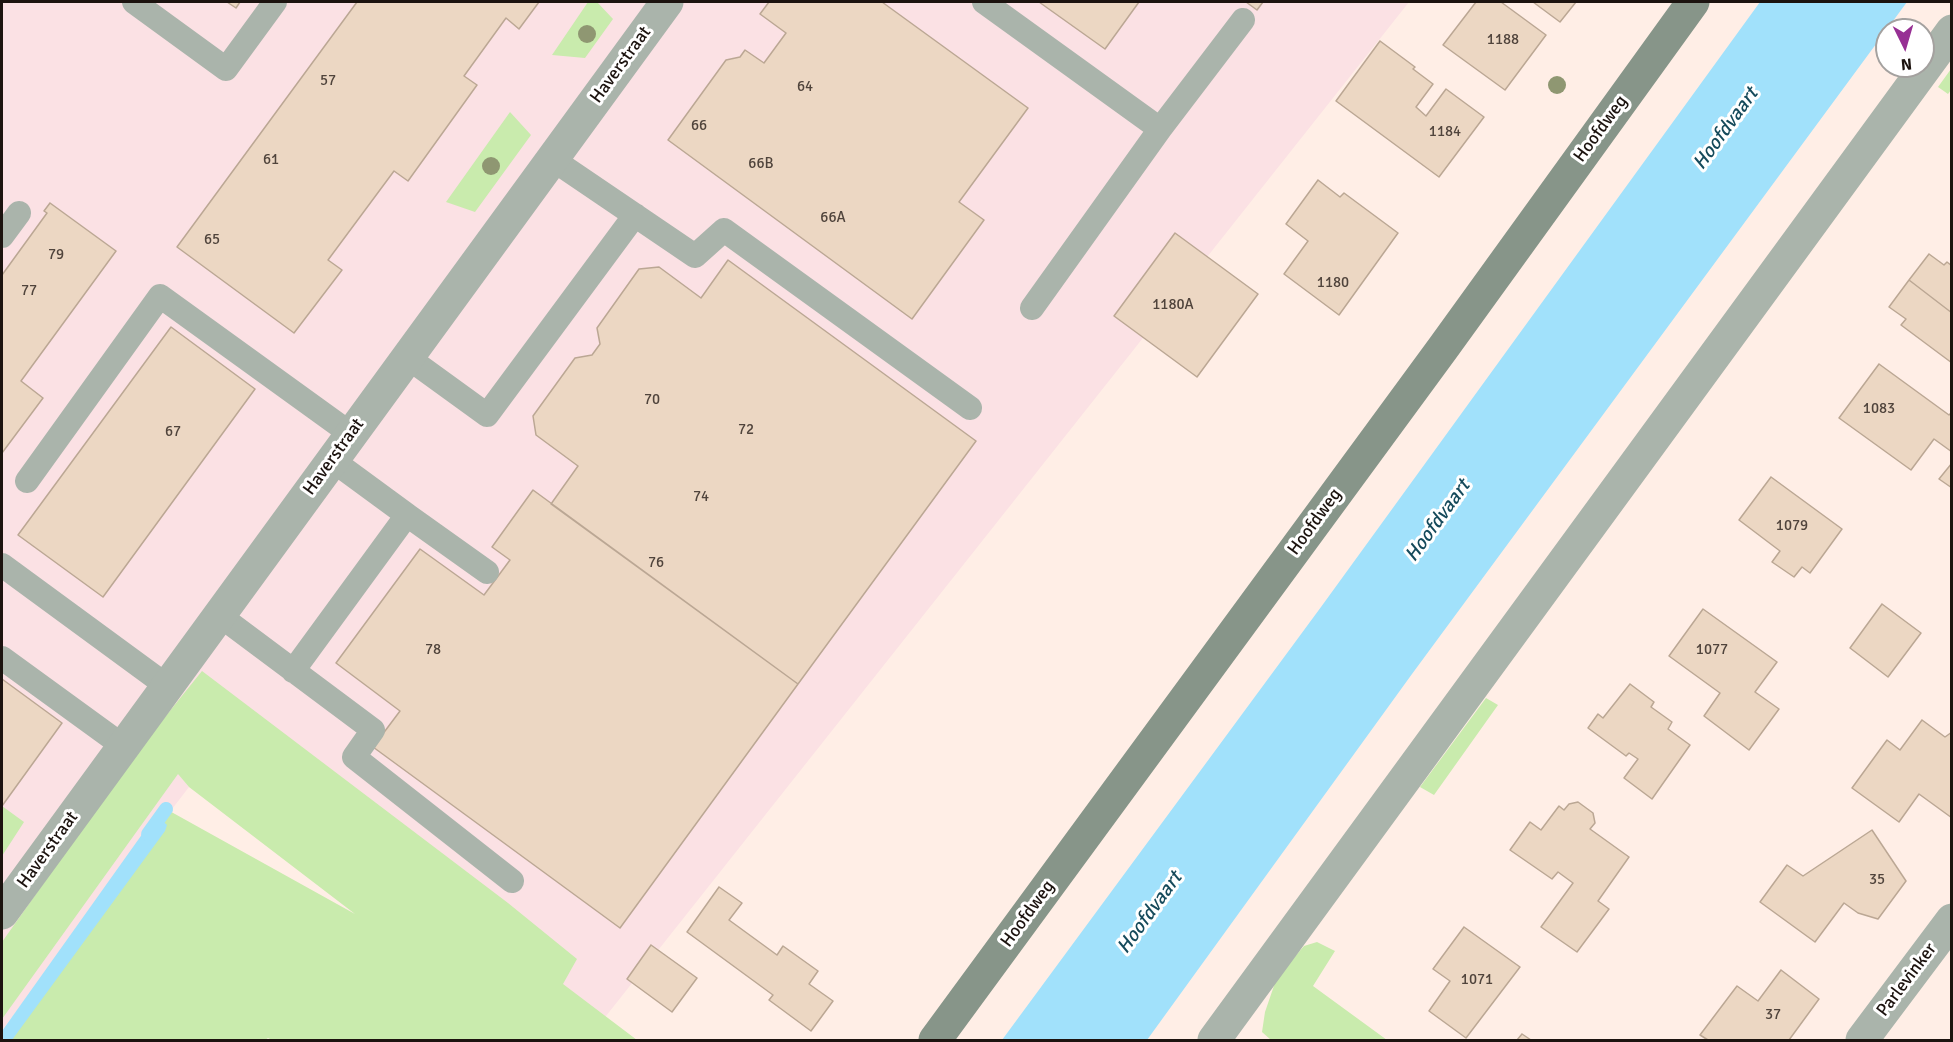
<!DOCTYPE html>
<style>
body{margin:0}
#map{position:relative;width:1953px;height:1042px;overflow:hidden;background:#ffeee6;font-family:Signika,sans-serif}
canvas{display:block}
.frame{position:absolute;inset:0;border:3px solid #1c130f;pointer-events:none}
.north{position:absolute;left:1875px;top:18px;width:60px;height:60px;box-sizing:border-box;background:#fff;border:2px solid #a4a19f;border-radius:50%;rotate:175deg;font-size:16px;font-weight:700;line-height:24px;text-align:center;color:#1c130f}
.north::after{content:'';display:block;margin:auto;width:21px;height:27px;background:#973094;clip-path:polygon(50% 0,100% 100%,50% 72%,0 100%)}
</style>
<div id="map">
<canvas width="1953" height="1042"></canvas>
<div class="frame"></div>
<div class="north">N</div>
</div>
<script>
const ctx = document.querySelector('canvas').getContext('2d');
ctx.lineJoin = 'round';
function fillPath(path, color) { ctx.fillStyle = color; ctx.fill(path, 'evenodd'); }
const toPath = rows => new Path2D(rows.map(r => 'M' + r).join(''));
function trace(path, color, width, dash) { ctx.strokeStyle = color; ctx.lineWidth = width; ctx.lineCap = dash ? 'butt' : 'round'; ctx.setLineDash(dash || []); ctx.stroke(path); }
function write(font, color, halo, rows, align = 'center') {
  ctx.font = font + ' Signika,sans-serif'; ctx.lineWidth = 6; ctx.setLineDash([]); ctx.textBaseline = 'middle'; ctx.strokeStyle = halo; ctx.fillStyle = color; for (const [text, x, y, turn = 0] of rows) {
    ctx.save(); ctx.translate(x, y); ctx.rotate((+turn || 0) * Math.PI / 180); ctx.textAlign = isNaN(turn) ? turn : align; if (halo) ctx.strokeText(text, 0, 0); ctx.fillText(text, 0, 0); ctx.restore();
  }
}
const industrial = toPath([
 [2,2,1409,2,587,1040,178,773,189,787,2,1030]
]);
const green = toPath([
 [588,2,597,2,613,19,585,58,552,55],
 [1951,69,1951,90,1948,94,1938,87],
 [510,112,531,135,475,212,446,202],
 [202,671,508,903,577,959,563,984,637,1040,272,1040,268,1038,265,1040,7,1040,166,809,355,914,189,787,178,774,2,1019,2,942,132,758],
 [1486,698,1498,705,1434,795,1420,787],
 [2,806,24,822,2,856],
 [1317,942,1335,951,1313,986,1387,1040,1271,1040,1262,1032,1265,1012,1277,977,1304,946]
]);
const water = toPath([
 [1760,2,1907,2,1412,674,1147,1040,1002,1040,1321,607],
 [156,820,162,820,167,825,165,831,12,1040,2,1040,2,1031,143,833]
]);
const stream = toPath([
 [148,834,166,809]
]);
const building = toPath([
 [227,2,240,2,236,8,227,2],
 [357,2,539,2,519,29,506,18,464,76,477,85,408,181,394,171,328,260,342,270,294,333,177,247,357,2],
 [769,2,882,2,1028,108,959,202,984,220,912,319,668,140,726,60,740,57,745,50,764,63,786,33,760,14,769,2],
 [1039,2,1139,2,1105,49,1039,2],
 [1246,2,1263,2,1257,10,1246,2],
 [1476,2,1501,2,1546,35,1505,90,1443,45,1476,2],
 [1533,2,1576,2,1560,22,1533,2],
 [1380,41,1415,67,1413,69,1433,84,1416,107,1426,116,1446,89,1484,117,1439,177,1336,101,1380,41],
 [1318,180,1340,197,1344,193,1398,233,1339,315,1284,274,1308,241,1286,224,1318,180],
 [50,203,116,251,21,381,43,398,2,453,2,275,47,213,44,211,50,203],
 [1175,233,1258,294,1197,377,1114,316,1175,233],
 [1929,254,1944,265,1947,262,1952,266,1952,313,1909,280,1929,254],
 [728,260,976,441,798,684,551,504,578,466,536,435,533,416,575,358,592,355,600,344,597,328,639,269,659,267,701,298,728,260],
 [1909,280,1952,313,1952,363,1901,325,1906,319,1889,307,1909,280],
 [171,327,255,389,103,597,18,535,171,327],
 [1879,364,1949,415,1952,412,1952,452,1934,439,1911,470,1839,418,1879,364],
 [1952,463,1952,488,1939,479,1952,463],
 [1771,477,1842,529,1810,573,1802,567,1794,577,1772,562,1780,551,1739,520,1771,477],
 [533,490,798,684,620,928,373,747,400,711,336,663,420,549,484,595,510,560,492,547,533,490],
 [1882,604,1921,633,1888,677,1850,648,1882,604],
 [1703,609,1777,662,1755,692,1779,709,1749,750,1704,716,1720,693,1669,656,1703,609],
 [2,679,62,723,2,806,2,679],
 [1630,684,1654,702,1651,707,1672,722,1668,729,1690,745,1652,799,1624,778,1638,759,1629,753,1626,756,1588,728,1598,714,1603,718,1630,684],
 [1922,720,1945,737,1952,732,1952,818,1919,794,1899,822,1852,788,1887,740,1900,750,1922,720],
 [1578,802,1593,813,1595,823,1590,829,1629,857,1598,901,1609,909,1577,952,1541,927,1573,883,1558,872,1552,879,1510,850,1530,822,1541,830,1559,806,1564,810,1569,804,1578,802],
 [1872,830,1906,881,1878,919,1858,913,1844,903,1815,942,1760,902,1787,865,1803,876,1872,830],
 [719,887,742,903,729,920,777,955,783,946,818,971,809,984,833,1001,811,1031,769,1000,773,995,687,932,719,887],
 [1464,927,1520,967,1466,1038,1429,1011,1450,981,1433,969,1464,927],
 [651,945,697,978,672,1012,627,979,651,945],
 [1781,970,1819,999,1789,1040,1708,1040,1700,1035,1737,986,1758,1001,1781,970],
 [1522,1034,1531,1040,1517,1040,1522,1034]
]);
const lane = toPath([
 [134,2,226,69,275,2],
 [984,2,1160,129,1032,308],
 [1160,129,1243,20],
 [552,159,695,256,724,230,970,408],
 [2,236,19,213],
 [407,357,487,415,635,215],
 [332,460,407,515],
 [27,481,160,296,351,434],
 [2,565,167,686],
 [219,615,373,730,354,757,512,881],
 [2,658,123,746],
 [293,671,407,515,487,572]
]);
const street = toPath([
 [2,913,667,2],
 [1214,1040,1952,31],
 [1862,1040,1952,920]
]);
const secondary = toPath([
 [935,1040,1443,348,1693,2]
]);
const trees = [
 [587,34],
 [1557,85],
 [491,166]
];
const numberNames = [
 ["1188",1503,40],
 ["57",328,81],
 ["64",805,87],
 ["66",699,126],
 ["1184",1445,132],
 ["61",271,160],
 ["66B",761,164],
 ["66A",833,218],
 ["65",212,240],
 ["79",56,255],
 ["1180",1333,283],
 ["77",29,291],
 ["1180A",1173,305],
 ["70",652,400],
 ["1083",1879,409],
 ["72",746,430],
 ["67",173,432],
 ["74",701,497],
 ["1079",1792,526],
 ["76",656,563],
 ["78",433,650],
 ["1077",1712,650],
 ["35",1877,880],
 ["1071",1477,980],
 ["37",1773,1015]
];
const streetNames = [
 ["Haverstraat",621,65,-54],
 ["Hoofdweg",1601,129,-54],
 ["Haverstraat",334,457,-54],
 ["Hoofdweg",1315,522,-54],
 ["Haverstraat",48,850,-54],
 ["Hoofdweg",1028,914,-54],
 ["Parlevinker",1907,980,-53]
];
const waterNames = [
 ["Hoofdvaart",1726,129,-54],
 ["Hoofdvaart",1438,521,-54],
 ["Hoofdvaart",1150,913,-54]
];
fillPath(industrial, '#fbe1e4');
fillPath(green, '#c9ebad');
fillPath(water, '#a1e1fb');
trace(stream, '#a1e1fb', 14);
fillPath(building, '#ecd7c3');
trace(building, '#bba794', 1.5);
trace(lane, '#aab4ab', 24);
trace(street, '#aab4ab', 33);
trace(secondary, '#879589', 33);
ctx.fillStyle = '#8f9772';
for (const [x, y] of trees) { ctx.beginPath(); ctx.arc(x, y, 9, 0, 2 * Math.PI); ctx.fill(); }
write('15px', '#50443c', null, numberNames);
write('18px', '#1c130f', '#fff', streetNames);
write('italic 20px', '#154a5b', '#fff', waterNames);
</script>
